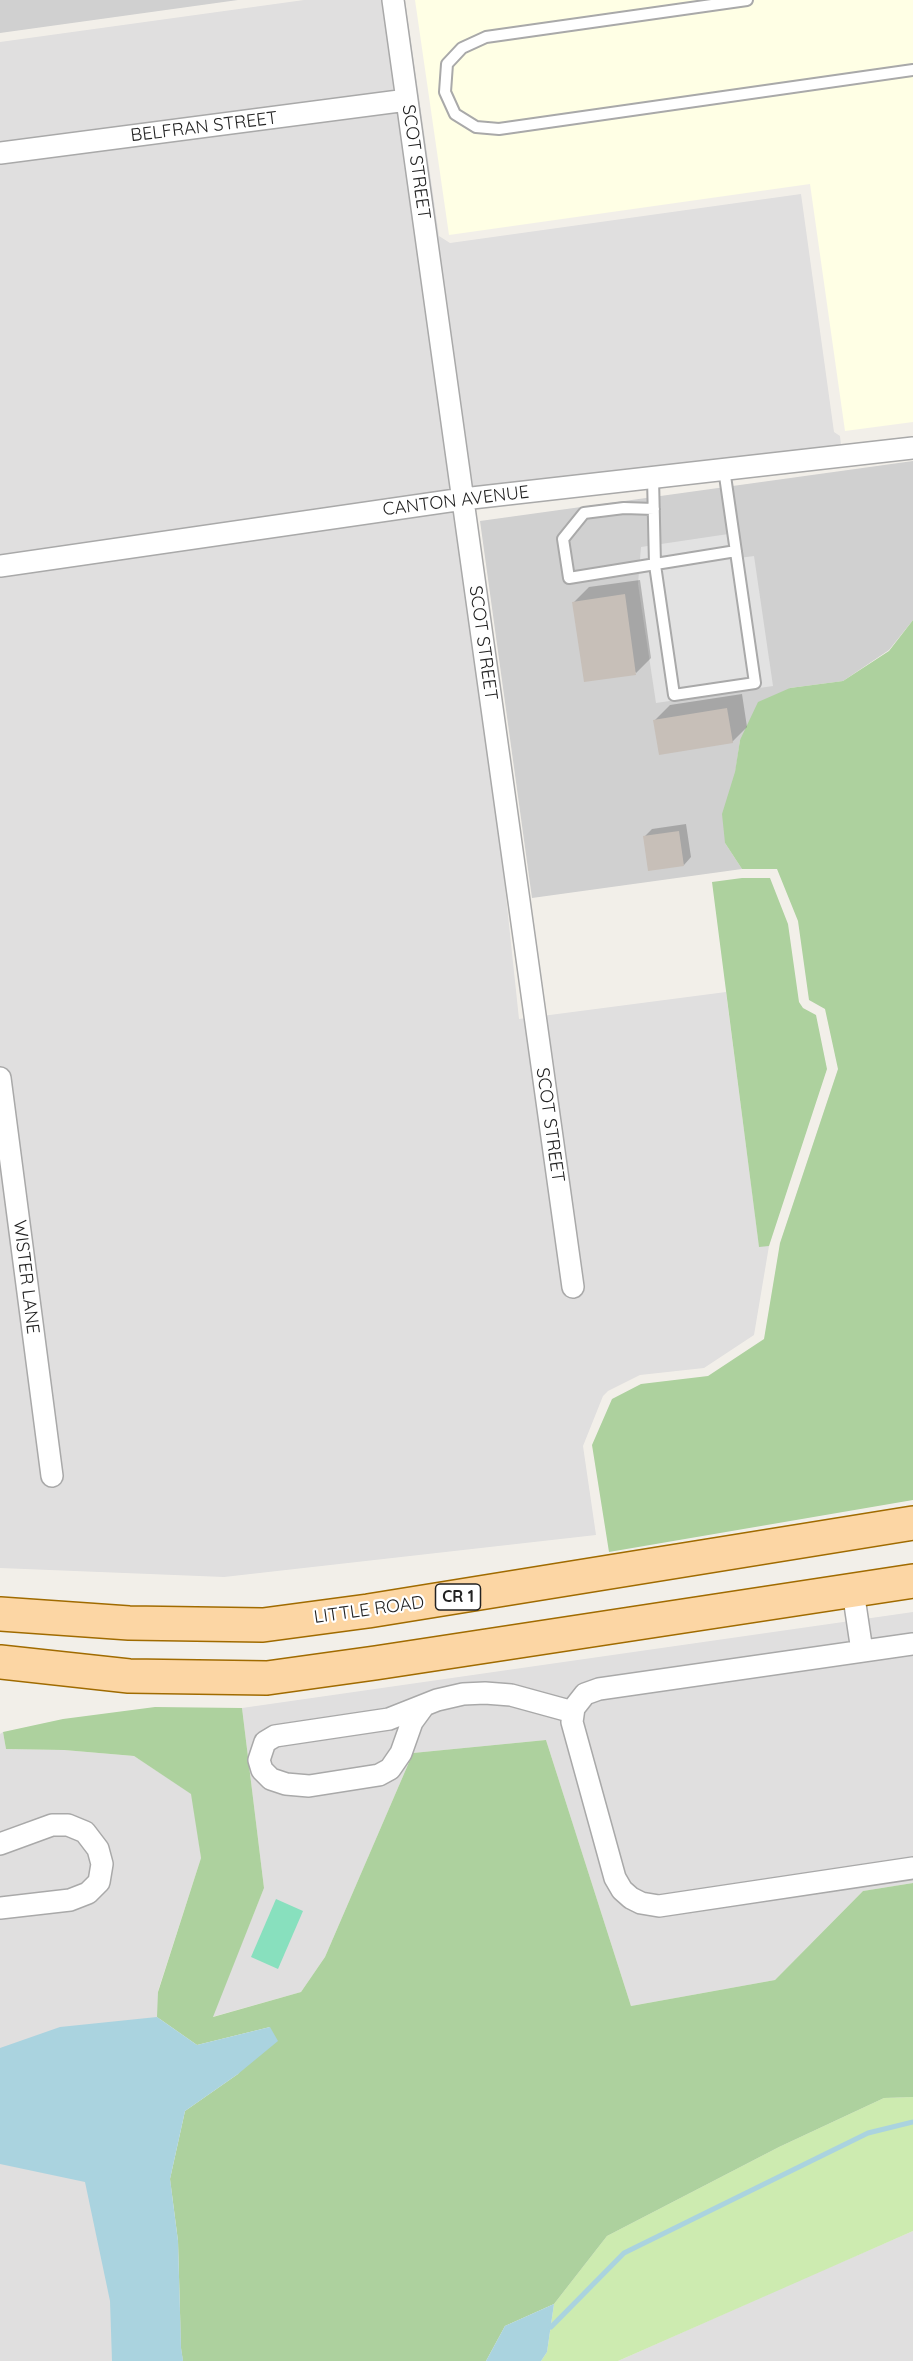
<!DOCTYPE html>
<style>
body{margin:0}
canvas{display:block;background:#f2efe9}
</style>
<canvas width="913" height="2361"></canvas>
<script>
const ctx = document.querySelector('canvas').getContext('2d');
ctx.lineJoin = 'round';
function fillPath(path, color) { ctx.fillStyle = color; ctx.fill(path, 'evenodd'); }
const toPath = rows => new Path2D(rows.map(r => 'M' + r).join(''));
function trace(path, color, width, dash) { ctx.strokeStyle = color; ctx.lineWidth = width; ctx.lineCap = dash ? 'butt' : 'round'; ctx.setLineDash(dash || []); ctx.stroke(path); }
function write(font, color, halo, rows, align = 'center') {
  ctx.font = font + ' Quicksand,sans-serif'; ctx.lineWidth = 4.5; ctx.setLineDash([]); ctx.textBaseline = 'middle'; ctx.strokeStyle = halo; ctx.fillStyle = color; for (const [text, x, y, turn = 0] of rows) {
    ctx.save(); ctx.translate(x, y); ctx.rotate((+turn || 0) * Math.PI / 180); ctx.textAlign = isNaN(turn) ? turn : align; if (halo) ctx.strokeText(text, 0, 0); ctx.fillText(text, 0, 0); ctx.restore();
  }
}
const residential = toPath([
 [304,0,405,0,439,236,450,243,801,194,834,432,840,436,841,445,463,489,519,1019,726,992,759,1246,769,1246,754,1335,704,1368,640,1375,608,1391,603,1396,583,1446,596,1535,224,1577,0,1568,0,42],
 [913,1612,913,1883,863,1891,775,1980,631,2006,546,1740,413,1753,325,1957,301,1992,212,2017,264,1888,242,1708],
 [3,1732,6,1749,64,1750,134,1756,192,1794,201,1858,158,1991,183,2361,0,2361,0,1734],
 [913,2231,913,2361,618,2361,796,2282]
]);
const education = toPath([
 [415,0,913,0,913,422,845,431,810,184,449,235]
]);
const religious = toPath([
 [0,0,238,0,0,33],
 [913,461,913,620,889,650,843,681,790,688,740,740,725,843,742,869,532,898,480,521]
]);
const grass = toPath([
 [913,2097,913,2231,618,2361,541,2361,547,2352,554,2304,607,2236,779,2147,884,2098]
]);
const forest = toPath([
 [913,620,913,1500,609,1552,592,1445,612,1399,641,1384,708,1376,764,1339,780,1243,838,1069,825,1009,809,1000,798,921,777,869,742,869,725,843,722,814,735,772,740,740,758,702,790,688,843,681,889,651],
 [742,878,770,878,788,924,799,1002,803,1008,816,1015,827,1069,769,1246,759,1247,712,882],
 [155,1707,242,1708,264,1888,213,2017,301,1992,325,1957,413,1753,546,1740,631,2006,775,1980,863,1891,913,1883,913,2097,884,2098,779,2147,607,2236,554,2304,505,2326,486,2361,183,2361,181,2348,178,2241,170,2179,185,2111,238,2074,270,2027,197,2045,157,2017,158,1992,201,1858,191,1794,134,1756,64,1750,6,1749,3,1732,63,1719]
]);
const pitch = toPath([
 [276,1899,303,1911,278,1969,251,1957]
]);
const parking = toPath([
 [735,533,739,558,754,556,773,686,656,703,638,584,641,547]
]);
const water = toPath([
 [157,2017,197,2045,270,2027,278,2041,238,2074,185,2111,170,2179,178,2241,181,2348,183,2361,112,2361,110,2301,85,2182,0,2164,0,2048,60,2027],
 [554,2304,547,2352,541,2361,486,2361,505,2326]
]);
const shadow = toPath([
 [640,580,651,658,636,673,574,602,589,587],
 [742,694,747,727,732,742,655,720,670,705],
 [686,824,691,857,684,865,645,836,652,829]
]);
const stream = toPath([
 [551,2327,624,2253,868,2133,913,2122]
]);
const building = toPath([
 [625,594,636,675,584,682,572,602],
 [727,708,733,743,659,755,653,720],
 [679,831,684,866,648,871,643,836]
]);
const lane = toPath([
 [747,0,486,37,462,48,447,64,445,92,455,114,476,127,499,129,913,70],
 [653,478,655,565,674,695,755,683,724,469],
 [654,509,624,508,584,513,563,539,569,578,736,551]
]);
const street = toPath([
 [393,0,573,1287],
 [0,153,407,100],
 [0,566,463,499,913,448],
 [0,1078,52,1476],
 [853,1591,862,1651],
 [913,1644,599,1689,585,1694,574,1708,572,1722,615,1878,622,1890,631,1898,641,1903,659,1906,913,1868],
 [423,1707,412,1722,401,1753,390,1769,379,1775,309,1786,286,1784,271,1779,262,1770,259,1760,265,1742,275,1736,389,1719,437,1700,463,1694,485,1693,511,1695,573,1712],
 [0,1844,52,1825,68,1825,85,1832,98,1849,102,1864,99,1882,88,1893,70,1900,0,1908]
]);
const primary = toPath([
 [0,1614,129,1623,263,1625,368,1611,913,1523],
 [0,1662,129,1676,267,1678,375,1663,913,1581]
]);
const shields = [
 [458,1597,45]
];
const shieldNames = [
 ["CR 1",458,1597]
];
const streetNames = [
 ["BELFRAN STREET",204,127,-7],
 ["SCOT STREET",416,162,82],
 ["CANTON AVENUE",456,501,-7],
 ["SCOT STREET",483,643,82],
 ["SCOT STREET",550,1125,82],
 ["WISTER LANE",26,1277,83],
 ["LITTLE ROAD",369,1610,-8]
];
fillPath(residential, '#e0dfdf');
fillPath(education, '#ffffe5');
fillPath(religious, '#d0d0d0');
fillPath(grass, '#cdebb0');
fillPath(forest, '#add19e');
fillPath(pitch, '#88e0be');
fillPath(parking, '#e2e2e2');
fillPath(water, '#aad3df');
fillPath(shadow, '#0003');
trace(stream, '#aad3df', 5);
fillPath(building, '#c7bfb8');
trace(lane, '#a9a9a9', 14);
trace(street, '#a9a9a9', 24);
trace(primary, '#a06b00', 36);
trace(lane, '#fff', 10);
trace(street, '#fff', 21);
trace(primary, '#fcd6a4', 33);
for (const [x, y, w] of shields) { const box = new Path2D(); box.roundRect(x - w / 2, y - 13, w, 26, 4.5); ctx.fillStyle = '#fff'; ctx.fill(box); trace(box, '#222', 1.5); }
write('bold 16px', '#222', null, shieldNames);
write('18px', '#222', '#fff', streetNames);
</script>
